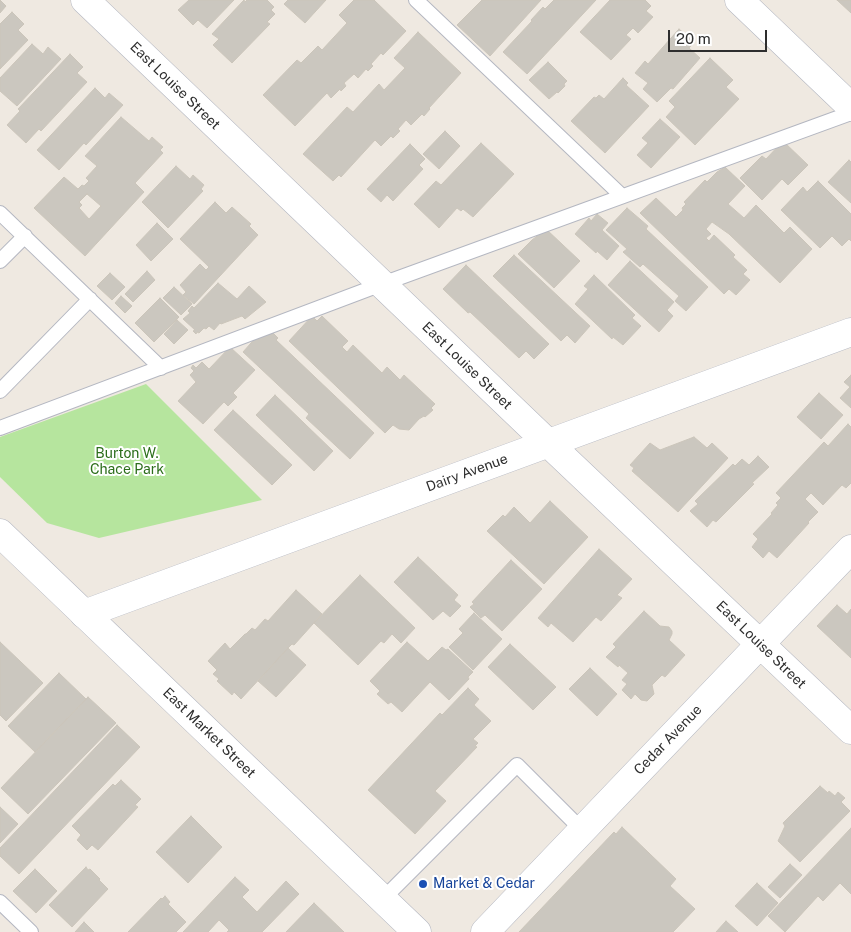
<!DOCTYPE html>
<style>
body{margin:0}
#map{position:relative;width:851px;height:932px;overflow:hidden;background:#efe9e1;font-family:"Public Sans",sans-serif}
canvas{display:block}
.scale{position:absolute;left:668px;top:30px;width:99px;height:22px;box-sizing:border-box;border:2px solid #2e2e2e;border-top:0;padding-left:6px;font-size:15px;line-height:18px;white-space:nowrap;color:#2e2e2e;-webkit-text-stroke:4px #fff;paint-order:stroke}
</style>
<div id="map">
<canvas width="851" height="932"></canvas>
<div class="scale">20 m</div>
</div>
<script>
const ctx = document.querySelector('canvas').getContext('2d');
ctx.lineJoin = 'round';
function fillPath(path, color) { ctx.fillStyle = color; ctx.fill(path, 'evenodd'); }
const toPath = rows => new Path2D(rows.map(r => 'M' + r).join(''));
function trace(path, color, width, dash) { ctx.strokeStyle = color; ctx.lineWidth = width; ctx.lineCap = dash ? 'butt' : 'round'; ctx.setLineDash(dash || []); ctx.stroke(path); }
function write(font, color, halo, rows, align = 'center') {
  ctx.font = font + ' "Public Sans",sans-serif'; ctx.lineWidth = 4; ctx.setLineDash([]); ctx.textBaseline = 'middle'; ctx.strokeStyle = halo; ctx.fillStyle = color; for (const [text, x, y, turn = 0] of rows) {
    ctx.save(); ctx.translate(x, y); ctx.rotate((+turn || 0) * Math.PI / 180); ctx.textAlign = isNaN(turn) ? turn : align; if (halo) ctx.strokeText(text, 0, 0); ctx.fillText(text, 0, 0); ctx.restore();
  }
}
const green = toPath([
 [146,384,262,500,99,538,47,523,0,477,0,437]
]);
const building = toPath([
 [0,0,6,6,0,13,0,0],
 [189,0,234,0,207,28,198,20,193,25,178,10,189,0],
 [244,0,245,2,247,0,267,0,274,7,271,10,275,14,267,22,270,24,232,63,213,45,219,39,212,34,244,0],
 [288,0,326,0,305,23,284,4,288,0],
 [354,0,374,0,406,31,383,55,381,53,371,64,373,66,368,71,366,69,358,78,354,74,344,83,346,86,341,91,340,89,331,98,327,93,295,126,263,95,297,60,301,63,318,46,322,50,347,23,339,15,354,0],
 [482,0,541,0,490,56,457,25,482,0],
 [554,0,596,0,527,74,503,52,532,21,531,20,543,7,545,9,554,0],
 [610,0,645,0,651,6,646,11,653,17,638,33,633,28,626,35,631,39,611,60,580,32,610,0],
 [837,0,851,0,851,13,837,0],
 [12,12,24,24,18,30,28,40,0,69,0,24,12,12],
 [679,29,694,42,689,48,700,58,673,89,671,88,657,102,643,89,648,83,635,73,645,61,648,64,679,29],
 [418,32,461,73,429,108,430,109,424,116,422,114,411,125,406,120,398,129,400,131,393,138,391,136,381,146,375,140,341,177,339,175,333,181,303,154,347,107,353,112,379,84,384,90,405,68,394,58,418,32],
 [32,44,43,54,48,47,61,59,17,106,0,91,0,78,32,44],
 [70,54,83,67,77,73,87,82,41,131,39,129,26,143,7,125,20,111,18,109,70,54],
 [710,58,733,80,726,87,739,99,695,145,666,117,675,107,669,101,710,58],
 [548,62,567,81,564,84,565,86,558,93,557,92,549,99,529,80,548,62],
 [623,78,628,83,626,85,649,106,605,153,571,121,594,97,596,98,599,95,604,99,623,78],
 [95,88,105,98,109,93,123,105,86,145,84,143,59,170,37,150,95,88],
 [121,117,149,141,152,137,163,147,160,150,163,153,135,183,144,192,85,256,34,208,64,177,78,189,82,185,84,186,89,181,86,178,97,166,85,156,121,117],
 [87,194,101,206,89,219,79,208,82,205,79,202,87,194],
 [660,119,680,137,651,168,637,155,648,143,642,138,660,119],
 [445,131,460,146,439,169,423,154,445,131],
 [783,141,808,165,788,185,782,179,762,200,740,178,762,156,766,159,783,141],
 [481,143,514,174,473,217,463,209,461,211,457,208,439,228,414,204,436,181,441,185,481,143],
 [410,144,425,159,419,165,423,169,393,201,387,195,381,202,367,189,410,144],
 [849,160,851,162,851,203,828,182,849,160],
 [176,166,190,179,193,175,204,185,201,189,203,191,168,228,142,202,176,166],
 [725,167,745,186,728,204,744,218,756,205,784,233,790,227,812,249,780,283,729,234,712,222,706,229,711,234,706,238,709,241,714,235,735,255,733,257,747,270,743,274,750,280,736,295,729,289,724,294,640,213,656,198,676,217,683,210,682,208,686,204,684,202,705,180,707,182,717,172,725,167],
 [818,181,851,214,851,241,849,239,842,246,832,236,820,248,781,210,803,187,807,192,818,181],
 [215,202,226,213,232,207,251,224,249,226,258,235,194,304,183,295,186,292,180,285,200,264,206,270,209,267,180,239,215,202],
 [627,208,648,226,646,229,708,287,686,311,675,301,679,296,643,264,640,267,623,252,627,249,606,230,627,208],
 [597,214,608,223,602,230,619,246,607,260,597,251,596,253,575,234,589,218,591,221,597,214],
 [157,223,173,239,151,261,136,245,157,223],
 [546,229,580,261,554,288,518,254,532,240,546,229],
 [514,255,590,326,575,343,567,335,561,341,493,276,514,255],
 [630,261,674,302,667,310,673,316,659,332,608,285,630,261],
 [466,265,549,344,534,359,526,351,519,358,470,312,468,313,443,289,466,265],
 [147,271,155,280,133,302,125,294,147,271],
 [110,273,125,287,112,300,97,286,110,273],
 [594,275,635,315,632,318,641,326,623,345,613,337,612,339,575,304,588,289,584,286,594,275],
 [218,283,237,299,249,286,266,302,245,319,242,316,221,324,220,323,214,330,209,326,206,329,204,328,199,333,197,332,196,334,193,331,195,330,183,319,190,313,188,311,192,306,194,308,218,283],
 [174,287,192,304,181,315,163,298,174,287],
 [121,296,132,306,125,313,115,303,121,296],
 [160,298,179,317,154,342,135,323,160,298],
 [312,316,317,321,322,316,348,341,342,347,347,352,353,345,382,373,387,367,400,380,404,375,435,404,431,408,433,410,425,417,424,416,419,419,409,430,399,429,393,425,385,433,289,341,312,316],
 [177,320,188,330,174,344,164,334,177,320],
 [270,330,278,338,276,340,374,433,350,459,306,418,309,414,243,352,259,334,270,330],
 [230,347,255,370,233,393,237,397,228,406,224,402,203,424,178,401,196,382,190,375,194,371,191,368,193,365,196,368,202,362,209,369,230,347],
 [851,375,851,408,840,398,850,387,844,382,851,375],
 [819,393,843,415,821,439,797,417,819,393],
 [275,395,333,451,314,471,256,415,275,395],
 [233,410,292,465,272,485,214,430,233,410],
 [848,424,851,427,851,483,846,488,842,485,823,505,811,493,805,499,818,512,808,522,809,523,777,558,769,551,763,558,752,547,758,539,753,534,772,514,771,513,778,505,776,503,781,498,776,493,824,442,828,446,848,424],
 [694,437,707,448,712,443,728,458,678,512,632,471,634,468,630,465,650,443,660,450,694,437],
 [758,456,769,467,752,483,754,484,716,522,713,520,707,527,690,511,698,504,695,501,733,464,735,466,742,459,749,465,758,456],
 [550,501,588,537,544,584,487,531,503,515,505,517,514,507,530,523,550,501],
 [599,549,632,579,617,595,622,598,601,621,596,617,573,642,551,623,548,627,538,618,599,549],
 [418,557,458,595,454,600,461,606,450,617,443,611,433,620,394,582,418,557],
 [511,560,542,589,502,631,485,615,481,618,470,607,474,604,472,602,511,560],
 [360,575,415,628,401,643,392,634,384,643,381,641,358,665,314,623,360,575],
 [296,590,322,614,294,645,292,644,288,648,241,699,234,692,232,695,217,681,219,679,213,674,217,670,208,661,225,643,230,649,245,634,246,634,252,628,255,630,265,619,268,621,296,590],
 [837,605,847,614,851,609,851,658,817,626,837,605],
 [644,611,660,626,669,627,672,631,672,634,669,640,685,655,665,677,662,675,652,685,654,694,647,701,641,700,635,694,631,699,622,690,627,684,622,680,628,673,619,665,618,667,606,657,616,647,613,644,644,611],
 [474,613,502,639,473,670,449,647,463,633,459,629,474,613],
 [0,642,43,683,6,721,0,715,0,642],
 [407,642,428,661,442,647,446,650,448,649,473,672,468,677,469,679,449,700,430,682,402,712,391,702,388,704,377,694,380,691,370,681,407,642],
 [510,644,556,687,533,710,488,667,510,644],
 [288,648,306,665,276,697,258,681,288,648],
 [590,668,617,694,597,716,569,689,590,668],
 [59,673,86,699,35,752,8,726,59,673],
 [468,688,479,699,474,705,491,721,473,739,478,743,475,746,477,747,435,791,446,801,415,834,368,790,440,713,442,715,468,688],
 [88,697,116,723,28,814,1,788,88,697],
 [117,725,140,747,19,874,0,856,0,848,117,725],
 [121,780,141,799,135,805,138,807,98,850,92,845,87,850,77,840,81,835,72,826,113,784,115,786,121,780],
 [820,786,828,793,829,791,835,796,838,792,845,798,841,802,850,811,800,862,778,841,785,826,783,823,820,786],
 [0,807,18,824,0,843,0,807],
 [191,816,222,847,188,883,156,852,191,816],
 [622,827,676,879,670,886,695,909,673,932,519,932,614,832,616,834,622,827],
 [851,828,851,894,840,883,823,901,818,896,785,932,768,916,851,828],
 [790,864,802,875,780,898,768,887,790,864],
 [86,867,88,870,90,869,100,879,99,880,108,889,72,927,49,905,86,867],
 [35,869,57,891,36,913,13,891,35,869],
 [235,877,249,890,242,897,257,912,286,881,299,894,262,932,227,932,229,930,219,920,208,932,183,932,235,877],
 [757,883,778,903,757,926,735,906,757,883],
 [165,896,170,902,168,904,186,922,176,932,128,932,161,898,162,899,165,896],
 [314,903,344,932,286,932,314,903],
 [726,921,738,932,716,932,726,921],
 [84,922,94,932,75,932,84,922]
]);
const lane = toPath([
 [416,0,622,196],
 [0,213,161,368],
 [0,261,25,236],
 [0,391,90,299],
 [0,428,382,284,851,113],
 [383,899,517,765,582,830],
 [0,902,31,932]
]);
const street = toPath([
 [85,0,548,443,851,730],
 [739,0,851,107],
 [84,614,851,332],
 [485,932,851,549]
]);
const secondary = toPath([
 [0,533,417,932]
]);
const markers = [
 [423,884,5,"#1a4fb4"]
];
const streetNames = [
 ["East Louise Street",175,86,44],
 ["East Louise Street",467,366,44],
 ["Dairy Avenue",467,473,-20],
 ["East Louise Street",761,645,44],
 ["East Market Street",209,733,44],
 ["Cedar Avenue",668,740,-46]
];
const parkNames = [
 ["Burton W.",127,454],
 ["Chace Park",127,470]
];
const transitNames = [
 ["Market & Cedar",433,884]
];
fillPath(green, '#b6e59e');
fillPath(building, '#cbc7bf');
trace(building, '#cbc5ba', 1);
trace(lane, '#b4b7c1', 16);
trace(street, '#b4b7c1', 29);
trace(secondary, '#b4b7c1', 29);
trace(lane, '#fff', 14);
trace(street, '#fff', 28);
trace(secondary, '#fff', 28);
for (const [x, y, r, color] of markers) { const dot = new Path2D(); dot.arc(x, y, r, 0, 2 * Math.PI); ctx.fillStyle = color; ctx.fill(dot); trace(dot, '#fff', 2); }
write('14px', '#2e2e2e', '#fff', streetNames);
write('14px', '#2c6e1b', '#fff', parkNames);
write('14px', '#164399', '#fff', transitNames, 'left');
</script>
